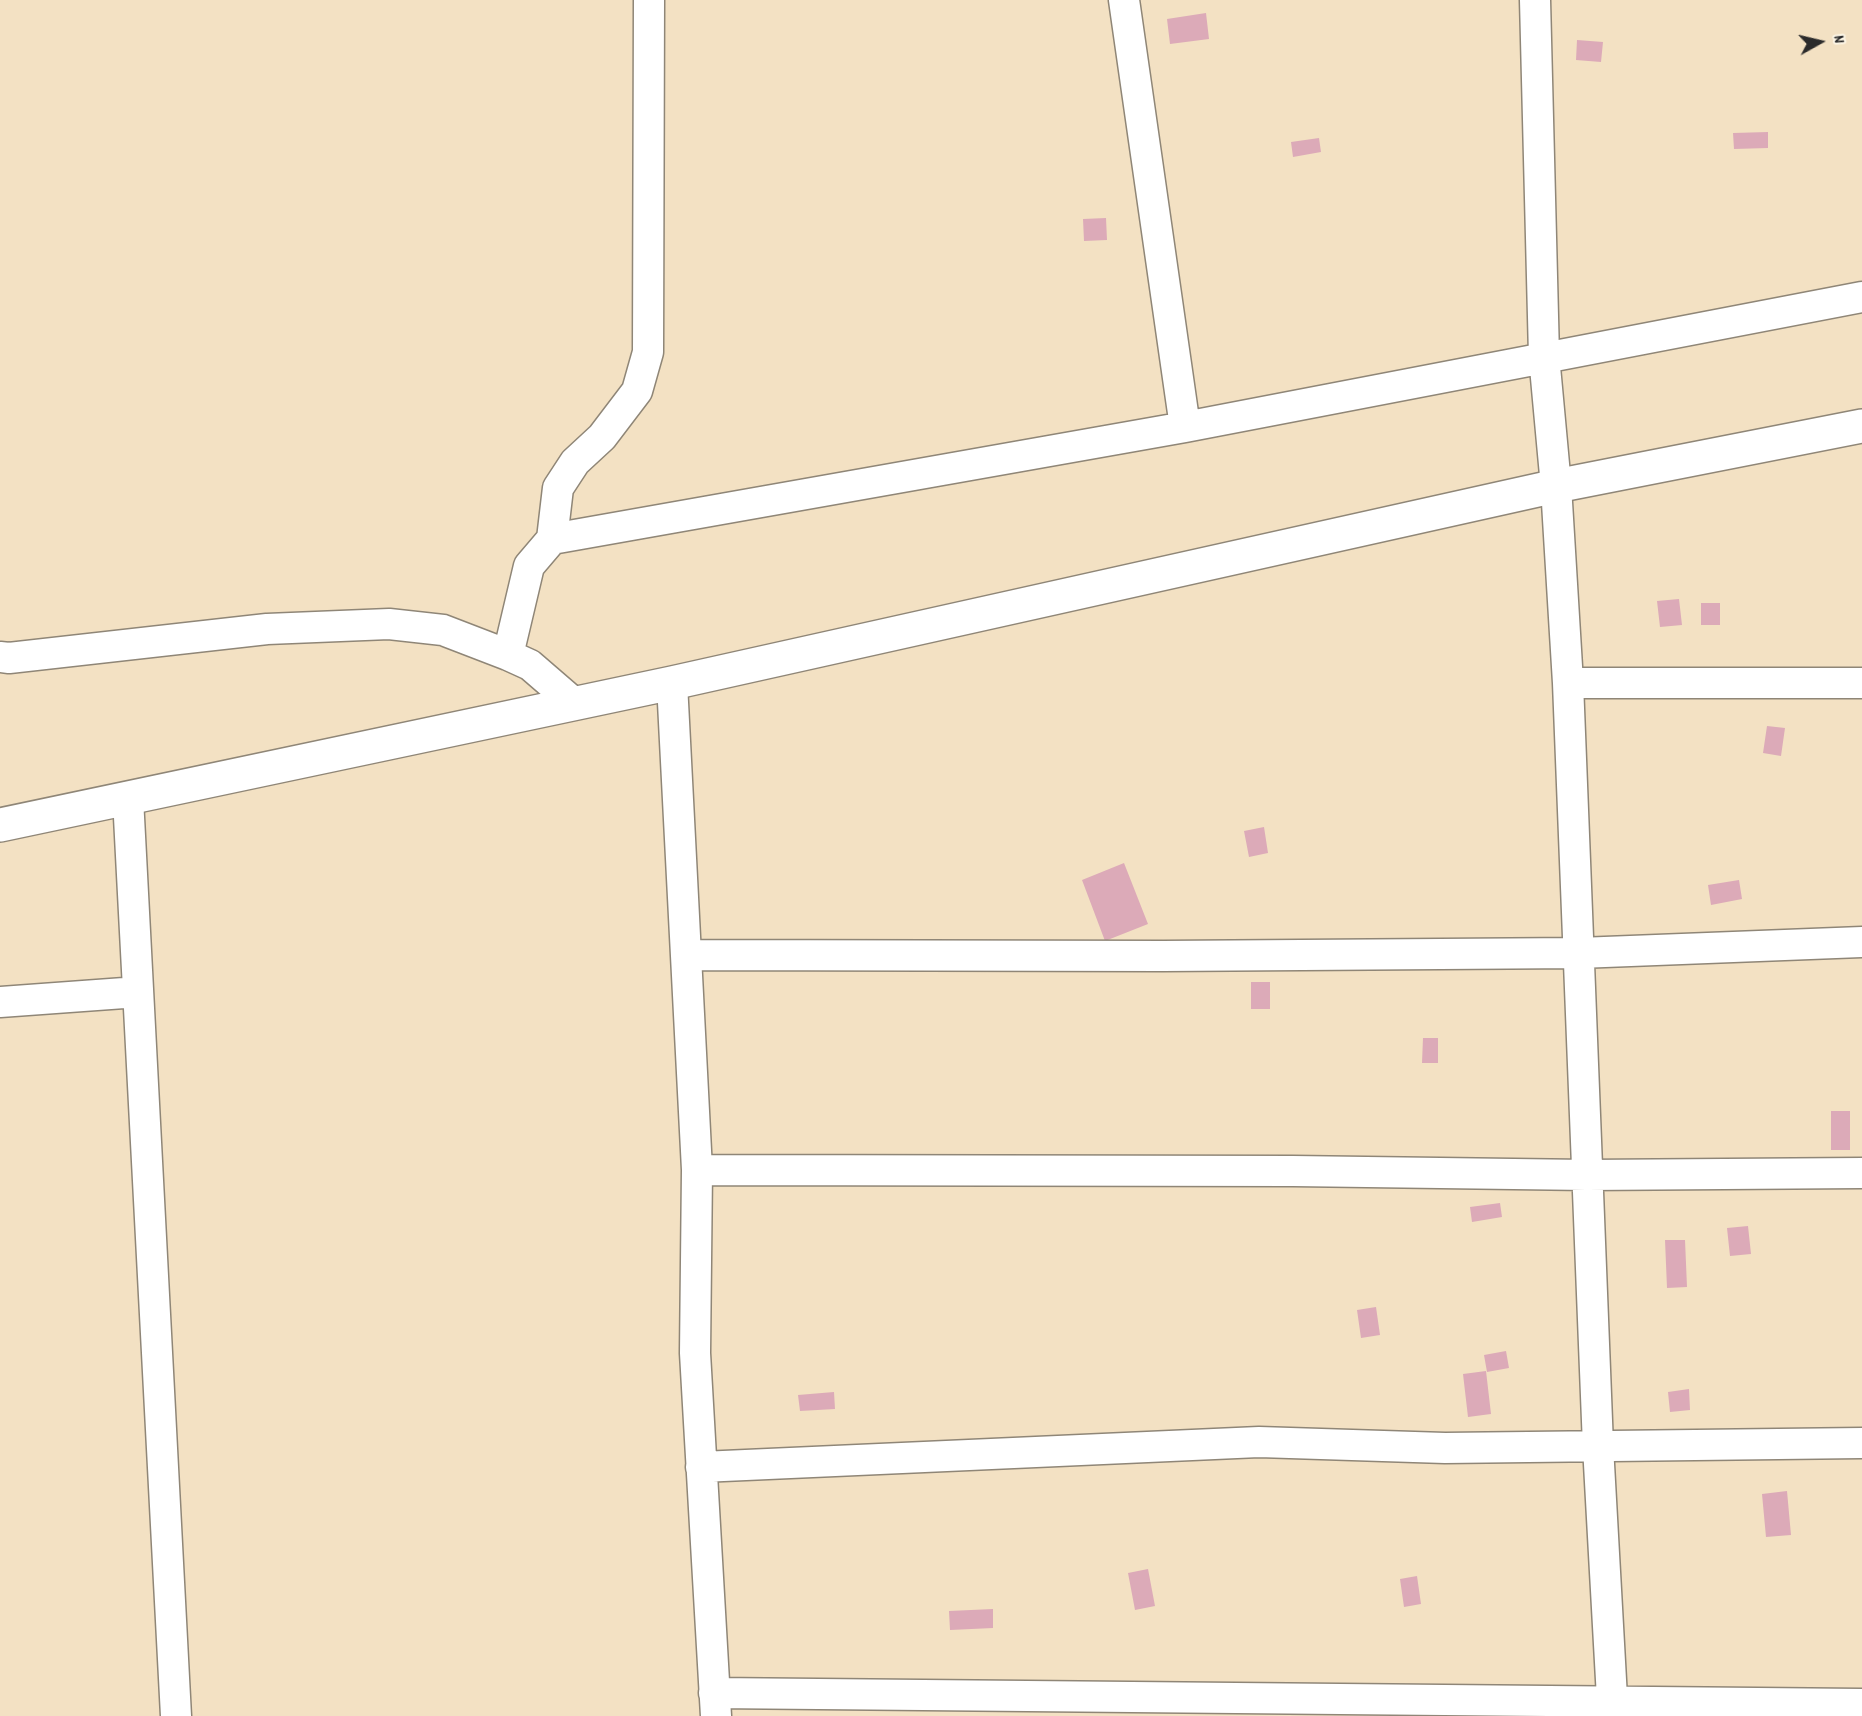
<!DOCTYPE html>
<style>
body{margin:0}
#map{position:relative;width:1862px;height:1716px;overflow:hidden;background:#f3e1c3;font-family:Dekko,sans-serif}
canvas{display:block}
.north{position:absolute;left:1790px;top:12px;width:60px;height:60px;-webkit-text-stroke:4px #fcf5e5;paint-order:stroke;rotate:82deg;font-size:16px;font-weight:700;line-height:24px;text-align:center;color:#2b2b2b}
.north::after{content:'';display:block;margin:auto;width:21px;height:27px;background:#2b2b2b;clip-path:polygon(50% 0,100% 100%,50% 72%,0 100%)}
</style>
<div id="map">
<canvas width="1862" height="1716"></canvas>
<div class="north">N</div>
</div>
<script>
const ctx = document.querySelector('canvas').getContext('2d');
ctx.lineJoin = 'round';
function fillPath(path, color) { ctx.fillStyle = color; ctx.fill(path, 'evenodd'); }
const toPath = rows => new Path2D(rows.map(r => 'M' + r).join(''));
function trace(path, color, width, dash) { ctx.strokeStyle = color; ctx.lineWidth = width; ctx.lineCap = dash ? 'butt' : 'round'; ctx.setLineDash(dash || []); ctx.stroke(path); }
const building = toPath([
 [1206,13,1209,39,1170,44,1167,19],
 [1577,40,1603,42,1601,62,1576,60],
 [1768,132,1768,148,1734,149,1733,133],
 [1319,138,1321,152,1293,157,1291,142],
 [1106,218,1107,240,1084,241,1083,219],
 [1679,599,1682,625,1660,627,1657,601],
 [1701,603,1720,603,1720,625,1701,625],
 [1767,726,1785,728,1781,756,1763,753],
 [1264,827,1268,853,1249,857,1244,831],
 [1124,863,1148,924,1105,941,1082,880],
 [1739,880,1742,899,1711,905,1708,885],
 [1251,982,1270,982,1270,1009,1251,1009],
 [1423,1038,1438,1038,1438,1063,1422,1063],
 [1831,1111,1850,1111,1850,1150,1831,1150],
 [1500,1203,1502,1217,1472,1222,1470,1207],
 [1748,1226,1751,1254,1730,1256,1727,1228],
 [1665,1240,1685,1240,1687,1287,1667,1288],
 [1376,1307,1380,1335,1361,1338,1357,1310],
 [1506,1351,1509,1368,1487,1372,1484,1355],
 [1486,1371,1491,1414,1468,1417,1463,1374],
 [1689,1389,1690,1410,1670,1412,1668,1392],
 [834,1392,835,1409,800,1411,798,1395],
 [1787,1491,1791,1535,1766,1537,1762,1494],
 [1148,1569,1155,1606,1135,1610,1128,1573],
 [1417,1576,1421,1604,1404,1607,1400,1579],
 [993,1609,993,1628,950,1630,949,1611]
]);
const minor = toPath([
 [1124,0,1185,427],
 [1535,0,1544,356,1556,486,1568,683,1598,1446,1613,1716],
 [552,539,1185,427,1862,297],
 [508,655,529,566,552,539,558,488,575,462,602,437,637,391,648,352,649,0],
 [0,657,9,658,267,629,389,624,443,630,508,655,530,665,574,703],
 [672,683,697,1170,695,1353,716,1716],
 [1568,683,1862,683],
 [128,798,176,1716],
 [688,955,1163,956,1579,953,1862,942],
 [0,1002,138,992],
 [697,1170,1293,1171,1587,1175,1862,1173],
 [701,1467,1259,1442,1445,1448,1862,1443],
 [714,1693,1862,1704]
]);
const secondary = toPath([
 [0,825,672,683,1556,486,1862,426]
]);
fillPath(building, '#dcaab8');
trace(minor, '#8f8677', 33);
trace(secondary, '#8f8677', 36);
trace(minor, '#fff', 30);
trace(secondary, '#fff', 33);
</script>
